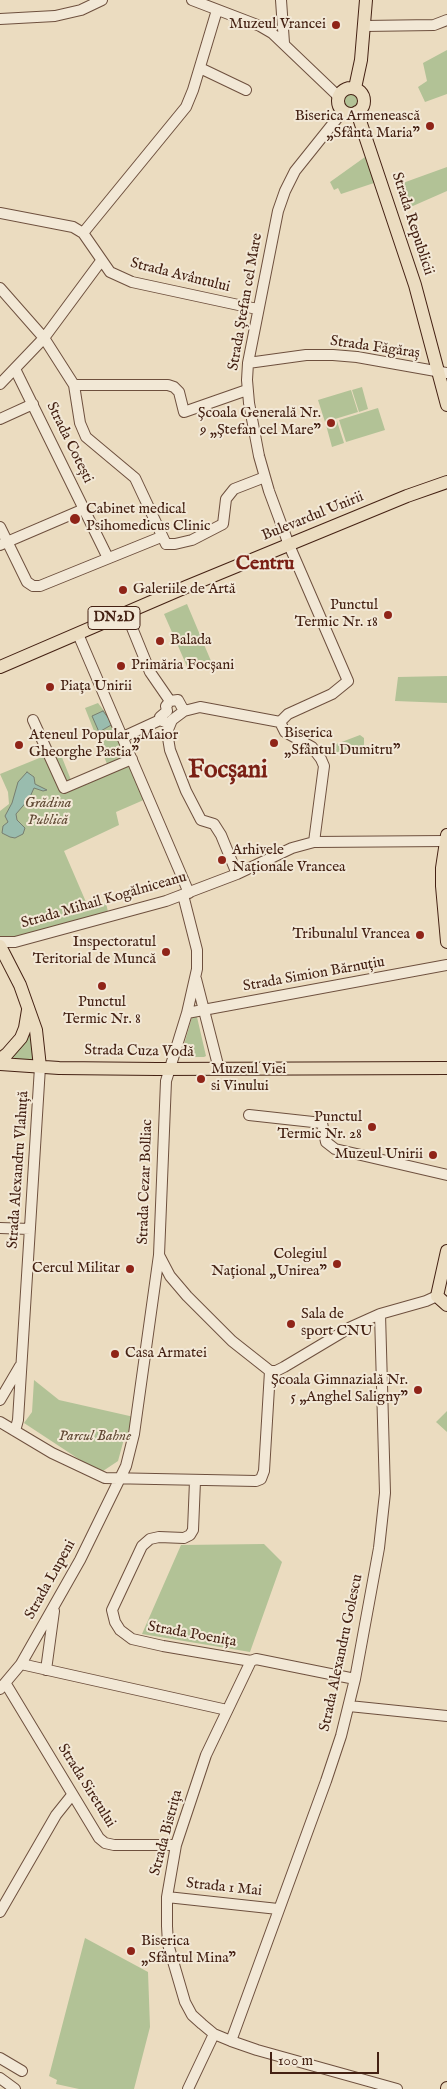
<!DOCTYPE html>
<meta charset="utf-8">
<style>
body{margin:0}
#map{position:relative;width:447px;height:2089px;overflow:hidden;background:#ebdcc0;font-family:"IM FELL English",serif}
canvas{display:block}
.scale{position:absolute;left:270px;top:2052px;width:109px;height:22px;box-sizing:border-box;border:2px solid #442113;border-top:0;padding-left:6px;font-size:15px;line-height:18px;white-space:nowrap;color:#442113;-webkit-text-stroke:4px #f2e8d6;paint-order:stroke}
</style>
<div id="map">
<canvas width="447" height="2089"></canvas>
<div class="scale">100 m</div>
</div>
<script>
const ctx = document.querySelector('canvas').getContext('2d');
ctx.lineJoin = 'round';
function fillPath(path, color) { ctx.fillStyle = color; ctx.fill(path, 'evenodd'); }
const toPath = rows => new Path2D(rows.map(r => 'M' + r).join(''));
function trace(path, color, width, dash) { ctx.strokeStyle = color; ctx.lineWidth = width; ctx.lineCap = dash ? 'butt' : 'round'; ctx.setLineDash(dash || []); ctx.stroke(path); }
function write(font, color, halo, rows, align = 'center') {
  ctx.font = font + ' "IM FELL English",serif'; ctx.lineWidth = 4; ctx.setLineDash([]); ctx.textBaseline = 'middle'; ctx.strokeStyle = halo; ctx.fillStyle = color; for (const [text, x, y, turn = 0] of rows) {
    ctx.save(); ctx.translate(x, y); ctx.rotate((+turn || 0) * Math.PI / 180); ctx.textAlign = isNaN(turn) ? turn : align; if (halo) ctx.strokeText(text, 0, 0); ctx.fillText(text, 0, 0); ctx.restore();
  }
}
const green = toPath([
 [447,50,447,94,425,102,418,87,427,81,423,63],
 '338 101a13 13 0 1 1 26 0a13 13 0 1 1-26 0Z',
 [365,157,374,183,341,194,338,188,334,190,330,182],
 [447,167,447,191,406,209,400,184],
 [362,387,368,409,359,412,352,390],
 [351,390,358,412,325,422,318,400],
 [378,408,385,430,346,442,339,420],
 [337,421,344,443,332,447,326,425],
 [187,604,211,661,189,671,164,614],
 [447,676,447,703,395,701,398,677],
 [98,703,115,725,146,799,116,812,119,825,64,851,89,909,106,903,108,912,22,936,0,937,0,811,9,804,8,792,0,774,59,750,71,780,107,764,85,708],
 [360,735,364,738,364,745,334,753,326,751,326,748],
 [221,765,224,775,216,778,212,766],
 [29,1008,40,1067,0,1064,7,1054],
 [192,1017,197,1017,206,1056,204,1057,183,1057,181,1055],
 [34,1380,59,1400,134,1417,129,1437,124,1439,118,1461,103,1471,97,1471,24,1423,32,1412],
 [447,1411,447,1432,436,1422],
 [264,1544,282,1562,250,1652,142,1634,181,1545],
 [85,1938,148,1972,150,2027,134,2089,79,2089,56,2084,57,2080,49,2076]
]);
const water = toPath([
 [103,711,113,724,99,732,92,716,103,711],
 [27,772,34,777,35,784,47,790,43,791,34,788,29,799,16,814,17,820,25,828,23,834,15,838,10,837,2,833,3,826,8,822,5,816,12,803,18,782,27,772]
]);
const minor = toPath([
 [192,0,260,26,272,33,339,97],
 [281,0,284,43],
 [0,19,55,16,81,10,102,0],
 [364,26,434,25,447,20],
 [200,68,246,90],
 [0,213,73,227,83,233,110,272,132,282,257,309],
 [83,233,186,107,193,90,217,10],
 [0,288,44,338,74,385,80,423,86,437,135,478,166,544,175,544,192,540,223,524,226,499,234,489,265,477],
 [248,363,306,355,333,355,357,357,447,373],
 [15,369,108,558],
 [0,384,44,338,101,261],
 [74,385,168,385,174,387,179,392,184,412,247,390],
 [0,419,33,404],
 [0,527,27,582,33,586,40,586,161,537],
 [0,545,84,509],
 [126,613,150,672,170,701,178,700,184,711],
 [78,634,189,893],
 [33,720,64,788,132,759],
 [160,720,160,717,167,711,166,706,170,701],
 [280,722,288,714,332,694,348,681,289,545,269,491,259,456,249,403,247,380,248,363,278,211,285,191,295,171,343,111],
 [280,722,285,732,312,747,321,759,324,766,314,842],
 [123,737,160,720,170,724],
 [237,874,221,835,214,824,201,820,186,791,170,750,167,732,172,720,184,711,200,707,280,722],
 [0,942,15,942,166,901,237,874,292,848,314,842,446,841],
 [196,979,219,1069],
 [187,1013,447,965],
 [249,1115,322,1123,326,1142,335,1149,447,1175],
 [0,1228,30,1229],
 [159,1255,170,1276,187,1296,232,1341,270,1371,276,1371,284,1367,351,1327,380,1314,426,1301,437,1296],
 [0,1400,20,1366],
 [0,1422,52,1453,105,1478,256,1481,261,1479,264,1471,270,1371],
 [15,1431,18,1420,40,1067],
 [195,1481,193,1530,190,1535,184,1538,159,1537,150,1539,142,1546,112,1610,115,1622,120,1630,132,1639,163,1646,251,1661,256,1659,355,1679],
 [251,1661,206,1755,176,1845,167,1897,167,1926,168,1944,185,2002,192,2015,202,2024,214,2034,231,2041,257,2050,397,2089],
 [21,1664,227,1710],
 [46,1670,54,1611],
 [6,1684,99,1838,105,1843,114,1845,176,1845],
 [0,1689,21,1664,80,1560,126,1466,134,1434,159,1255,166,1081,187,1013,197,969,197,950,183,895],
 [349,1706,447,1716],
 [167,1897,278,1909],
 [0,1912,56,1815,72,1795],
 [231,2041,326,1781,341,1736,355,1679,379,1548,385,1493,380,1314],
 [0,2058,22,2071],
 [0,2078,15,2089],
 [188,2089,214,2034]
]);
const major = toPath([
 [355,88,361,60,366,0],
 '338 101a13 13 0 1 1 26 0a13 13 0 1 1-26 0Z',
 [357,112,415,285,447,405],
 [0,667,186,587,407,496,447,482],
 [447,835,442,868,442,886,447,942],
 [0,946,20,985,36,1030,40,1067],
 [0,1059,7,1054,21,1038,25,1028,28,1010],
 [0,1064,59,1068,157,1069,447,1068],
 [447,1251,437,1296,447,1305],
 [447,2089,447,2088]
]);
const markers = [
 [336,25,5,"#8f2418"],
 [430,126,5,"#8f2418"],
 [331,423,5,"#8f2418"],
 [75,519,6,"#8f2418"],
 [123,590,5,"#8f2418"],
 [388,615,5,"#8f2418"],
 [160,641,5,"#8f2418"],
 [121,666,5,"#8f2418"],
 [50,687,5,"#8f2418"],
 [274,743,5,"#8f2418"],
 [19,745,5,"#8f2418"],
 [222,860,5,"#8f2418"],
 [420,935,5,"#8f2418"],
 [166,952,5,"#8f2418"],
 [102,986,5,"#8f2418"],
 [201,1079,5,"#8f2418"],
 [372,1127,5,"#8f2418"],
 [433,1155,5,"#8f2418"],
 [337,1264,5,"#8f2418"],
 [130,1269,5,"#8f2418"],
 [291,1324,5,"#8f2418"],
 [115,1354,5,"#8f2418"],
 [418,1390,5,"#8f2418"],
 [131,1951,5,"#8f2418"]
];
const shields = [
 [114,618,52]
];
const shieldNames = [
 ["DN2D",114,618]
];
const poiNames = [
 ["Muzeul Vrancei",326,25,"right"],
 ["Biserica Armenească",420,117,"right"],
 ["„Sfânta Maria\"",420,134,"right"],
 ["Școala Generală Nr.",321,414,"right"],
 ["9 „Ștefan cel Mare\"",321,431,"right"],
 ["Cabinet medical",86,510],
 ["Psihomedicus Clinic",86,527],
 ["Galeriile de Artă",133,590],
 ["Punctul",378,606,"right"],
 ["Termic Nr. 18",378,623,"right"],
 ["Balada",170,641],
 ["Primăria Focșani",131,666],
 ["Piața Unirii",60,687],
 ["Biserica",284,734],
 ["„Sfântul Dumitru\"",284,751],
 ["Ateneul Popular „Maior",29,736],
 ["Gheorghe Pastia”",29,753],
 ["Arhivele",232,851],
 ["Naționale Vrancea",232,868],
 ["Tribunalul Vrancea",410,935,"right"],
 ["Inspectoratul",156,943,"right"],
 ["Teritorial de Muncă",156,960,"right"],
 ["Punctul",102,1003,"center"],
 ["Termic Nr. 8",102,1020,"center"],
 ["Muzeul Viei",211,1070],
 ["si Vinului",211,1087],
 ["Punctul",362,1118,"right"],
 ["Termic Nr. 28",362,1135,"right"],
 ["Muzeul Unirii",423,1155,"right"],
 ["Colegiul",327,1255,"right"],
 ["Național „Unirea\"",327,1272,"right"],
 ["Cercul Militar",120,1269,"right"],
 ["Sala de",301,1315],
 ["sport CNU",301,1332],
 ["Casa Armatei",125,1354],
 ["Școala Gimnazială Nr.",408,1381,"right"],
 ["5 „Anghel Saligny\"",408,1398,"right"],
 ["Biserica",141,1942],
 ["„Sfântul Mina\"",141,1959]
];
const streetNames = [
 ["Strada Republicii",412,224,72],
 ["Strada Avântului",180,276,14],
 ["Strada Ștefan cel Mare",246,302,-80],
 ["Strada Făgăraș",375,348,8],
 ["Strada Cotești",69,443,64],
 ["Bulevardul Unirii",313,517,-22],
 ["Strada Mihail Kogălniceanu",104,901,-16],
 ["Strada Simion Bărnuțiu",314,975,-10],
 ["Strada Cuza Vodă",139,1052,1],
 ["Strada Alexandru Vlahuță",19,1170,-86],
 ["Strada Cezar Bolliac",146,1182,-88],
 ["Strada Lupeni",51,1580,-61],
 ["Strada Poenița",192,1635,10],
 ["Strada Alexandru Golescu",342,1653,-78],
 ["Strada Siretului",86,1786,58],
 ["Strada Bistrița",167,1833,-75],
 ["Strada 1 Mai",224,1888,6]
];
const parkNames = [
 ["Grădina",48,804],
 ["Publică",48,821],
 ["Parcul Bahne",95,1437]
];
const districtNames = [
 ["Centru",265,565]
];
const townNames = [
 ["Focșani",228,772]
];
fillPath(green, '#b2c296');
fillPath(water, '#99bcae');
trace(water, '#777e70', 1);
trace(minor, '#6e503e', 12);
trace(major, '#442113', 14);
trace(minor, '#f2e8d6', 10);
trace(major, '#ebdcc0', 12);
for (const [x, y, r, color] of markers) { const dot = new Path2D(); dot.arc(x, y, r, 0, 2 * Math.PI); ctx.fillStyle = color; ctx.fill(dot); trace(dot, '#f2e8d6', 2); }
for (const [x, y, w] of shields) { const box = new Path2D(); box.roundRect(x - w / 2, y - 11.5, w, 23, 4); ctx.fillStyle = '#f2e8d6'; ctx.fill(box); trace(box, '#442113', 1); }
write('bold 14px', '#442113', null, shieldNames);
write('15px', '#442113', '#f2e8d6', poiNames, 'left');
write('15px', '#442113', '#f2e8d6', streetNames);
write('italic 15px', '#604934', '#f2e8d6', parkNames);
write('bold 20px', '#7a1f14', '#f2e8d6', districtNames);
write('bold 25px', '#7a1f14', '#f2e8d6', townNames);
</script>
